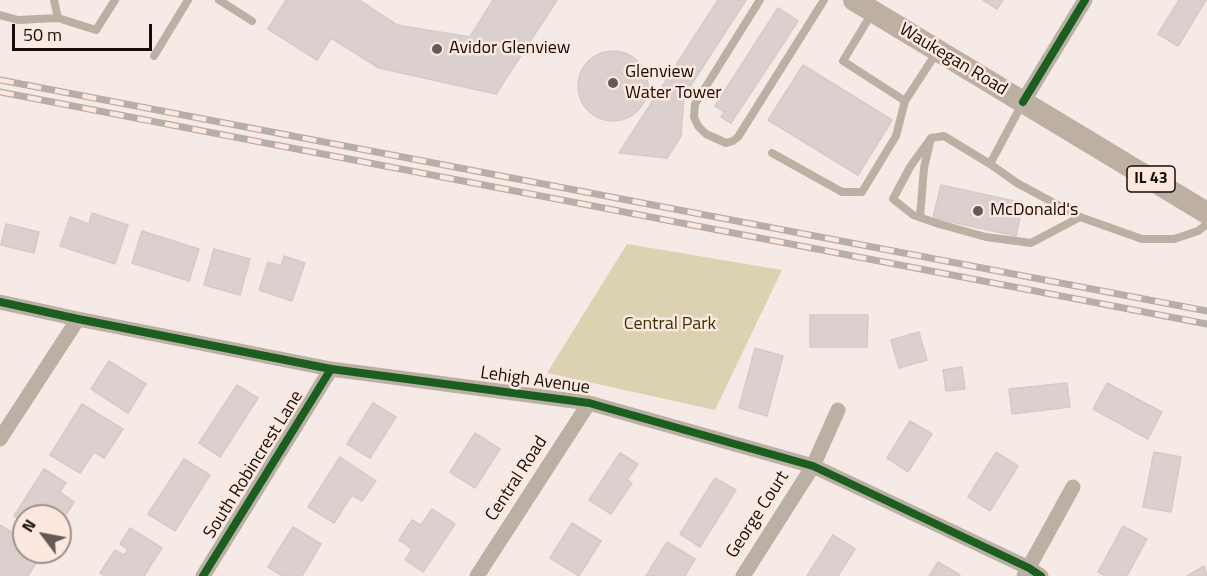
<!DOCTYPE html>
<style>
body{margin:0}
#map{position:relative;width:1207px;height:576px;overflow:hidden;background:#f5eae5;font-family:"Titillium Web",sans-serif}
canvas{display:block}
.north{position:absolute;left:12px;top:504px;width:60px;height:60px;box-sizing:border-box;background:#fce8de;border:2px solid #a09088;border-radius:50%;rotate:302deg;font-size:16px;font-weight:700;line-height:24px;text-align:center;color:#170d08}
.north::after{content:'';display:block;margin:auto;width:21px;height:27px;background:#655a55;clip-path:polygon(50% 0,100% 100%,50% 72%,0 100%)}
.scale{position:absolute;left:12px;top:24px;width:140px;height:27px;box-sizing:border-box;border:3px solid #170d08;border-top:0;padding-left:8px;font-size:18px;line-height:21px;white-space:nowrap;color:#170d08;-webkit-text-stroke:4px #fce8de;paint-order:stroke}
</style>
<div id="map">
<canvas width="1207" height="576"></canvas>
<div class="north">N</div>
<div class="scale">50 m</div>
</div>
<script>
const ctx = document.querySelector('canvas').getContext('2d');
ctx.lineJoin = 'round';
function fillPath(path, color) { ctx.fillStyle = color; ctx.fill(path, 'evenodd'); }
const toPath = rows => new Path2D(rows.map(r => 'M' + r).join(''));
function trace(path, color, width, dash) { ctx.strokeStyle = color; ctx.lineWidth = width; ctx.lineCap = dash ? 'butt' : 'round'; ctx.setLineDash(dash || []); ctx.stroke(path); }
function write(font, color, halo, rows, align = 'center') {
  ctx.font = font + ' "Titillium Web",sans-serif'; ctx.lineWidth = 5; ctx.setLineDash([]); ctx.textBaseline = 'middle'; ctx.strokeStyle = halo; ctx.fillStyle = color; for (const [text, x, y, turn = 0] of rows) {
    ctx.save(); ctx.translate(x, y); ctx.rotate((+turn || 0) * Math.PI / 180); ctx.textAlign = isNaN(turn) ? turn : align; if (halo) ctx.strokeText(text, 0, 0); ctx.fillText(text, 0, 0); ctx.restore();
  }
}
const green = toPath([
 [627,244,782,270,715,410,547,373]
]);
const building = toPath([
 [286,0,359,0,397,25,470,37,493,0,557,0,496,94,379,68,331,38,317,60,268,29,286,0],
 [718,0,746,0,684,96,681,136,667,158,619,153,718,0],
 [983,0,1003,0,997,9,983,0],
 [1179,0,1206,0,1178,46,1158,34,1179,0],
 [778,8,798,21,731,123,721,117,724,112,715,106,778,8],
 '578 86a35 35 0 1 1 70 0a35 35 0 1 1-70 0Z',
 [803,65,892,120,858,175,768,120,803,65],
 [941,185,1023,203,1016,236,933,218,941,185],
 [92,213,128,225,115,264,60,246,70,217,89,224,92,213],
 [6,224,39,232,34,253,1,245,6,224],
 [142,231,199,249,189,281,132,263,142,231],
 [214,249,250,259,240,295,204,285,214,249],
 [284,256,305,263,292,301,259,290,268,262,281,266,284,256],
 [810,315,868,315,867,347,810,347,810,315],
 [919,332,927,360,899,368,891,340,919,332],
 [755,348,783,356,767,416,739,408,755,348],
 [109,361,146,384,128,413,91,389,109,361],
 [962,367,965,389,946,391,943,370,962,367],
 [1067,383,1070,407,1012,414,1009,389,1067,383],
 [1107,383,1162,412,1148,439,1093,409,1107,383],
 [237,385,258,398,220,457,199,443,237,385],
 [373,403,396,417,370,458,347,444,373,403],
 [82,404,123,429,104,458,94,452,80,473,50,455,82,404],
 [910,421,932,434,908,472,887,458,910,421],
 [475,433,500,449,475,488,450,472,475,433],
 [996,452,1018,466,990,511,968,497,996,452],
 [1154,452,1181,457,1171,512,1143,507,1154,452],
 [620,453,638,464,627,480,632,483,611,514,589,500,620,453],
 [340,457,376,481,362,501,352,495,334,523,308,507,340,457],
 [184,459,210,475,175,531,148,514,184,459],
 [44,469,66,483,60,492,74,502,60,524,60,516,24,516,24,522,14,516,44,469],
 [715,478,736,490,700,547,680,534,715,478],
 [432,509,455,524,423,572,405,560,412,549,399,540,412,520,421,525,432,509],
 [572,523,601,541,579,576,550,558,572,523],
 [0,525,24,540,24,552,43,552,28,576,0,576,0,525],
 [1123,526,1147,539,1127,576,1105,576,1098,572,1123,526],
 [293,527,321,544,302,576,282,576,268,567,293,527],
 [130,528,162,548,144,576,105,576,100,573,115,550,124,555,128,550,120,544,130,528],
 [833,535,855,549,838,576,807,576,833,535],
 [667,542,695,559,685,576,646,576,667,542],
 [938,562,960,575,959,576,929,576,938,562],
 [1204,566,1207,576,1187,576,1204,566]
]);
const service = toPath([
 [54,0,58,18],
 [219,0,252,21],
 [760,0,695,104,694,117,698,126,706,134,726,143,733,141,738,137,824,0],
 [872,13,843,61,905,101,937,52],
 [0,15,18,20,58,18,96,30,115,0],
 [154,56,188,0],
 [1022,104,990,164,944,136,931,138,910,167,893,199,913,215,939,224,986,237,1031,243,1080,217],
 [772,153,842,192,862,192,896,136,905,101],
 [990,164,1017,183,1080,217,1142,239,1174,239,1198,231,1207,224],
 [920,217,924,168,930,142]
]);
const minor = toPath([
 [1023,102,1085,0],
 [0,302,78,319,331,369,589,403,813,466,1029,568,1041,576],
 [0,439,78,319],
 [203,576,331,369],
 [477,576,589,403],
 [743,576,813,466,838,410],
 [1024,576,1073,487]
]);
const primary = toPath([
 [854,0,1207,213]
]);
const rail = toPath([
 [0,80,1207,311],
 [0,92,1207,324]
]);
const cycleway = toPath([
 [1023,102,1085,0],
 [0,302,78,319,331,369,589,403,813,466,1029,568,1041,576],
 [203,576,331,369]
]);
const markers = [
 [437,49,6,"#655a55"],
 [613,83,6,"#655a55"],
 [978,211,6,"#655a55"]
];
const shields = [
 [1151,179,48]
];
const shieldNames = [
 ["IL 43",1151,179]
];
const poiNames = [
 ["Avidor Glenview",449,49],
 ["Glenview",625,73],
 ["Water Tower",625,94],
 ["McDonald's",990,211]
];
const streetNames = [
 ["Waukegan Road",953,60,31],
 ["Lehigh Avenue",535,381,8],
 ["South Robincrest Lane",254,465,-58],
 ["Central Road",517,479,-57],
 ["George Court",758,515,-57]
];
const parkNames = [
 ["Central Park",670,325]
];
fillPath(green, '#dbd2b1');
fillPath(building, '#dbd0cd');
trace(building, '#d6cac7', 1.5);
trace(service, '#bbb0a4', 8);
trace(minor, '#bbb0a4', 15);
trace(primary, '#bdb0a3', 22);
trace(rail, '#b8aea8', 7);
trace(rail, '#fce8de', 4.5, [14]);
trace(cycleway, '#1b5e20', 8);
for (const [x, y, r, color] of markers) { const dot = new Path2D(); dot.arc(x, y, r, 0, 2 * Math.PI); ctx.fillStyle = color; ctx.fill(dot); trace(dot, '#fce8de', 2); }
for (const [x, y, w] of shields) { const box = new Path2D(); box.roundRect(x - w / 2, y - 13, w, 26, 4.5); ctx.fillStyle = '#fce8de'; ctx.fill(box); trace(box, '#170d08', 1.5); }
write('bold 16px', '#170d08', null, shieldNames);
write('18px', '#170d08', '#fce8de', poiNames, 'left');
write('18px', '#170d08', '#fce8de', streetNames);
write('18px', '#3a3305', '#fce8de', parkNames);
</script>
